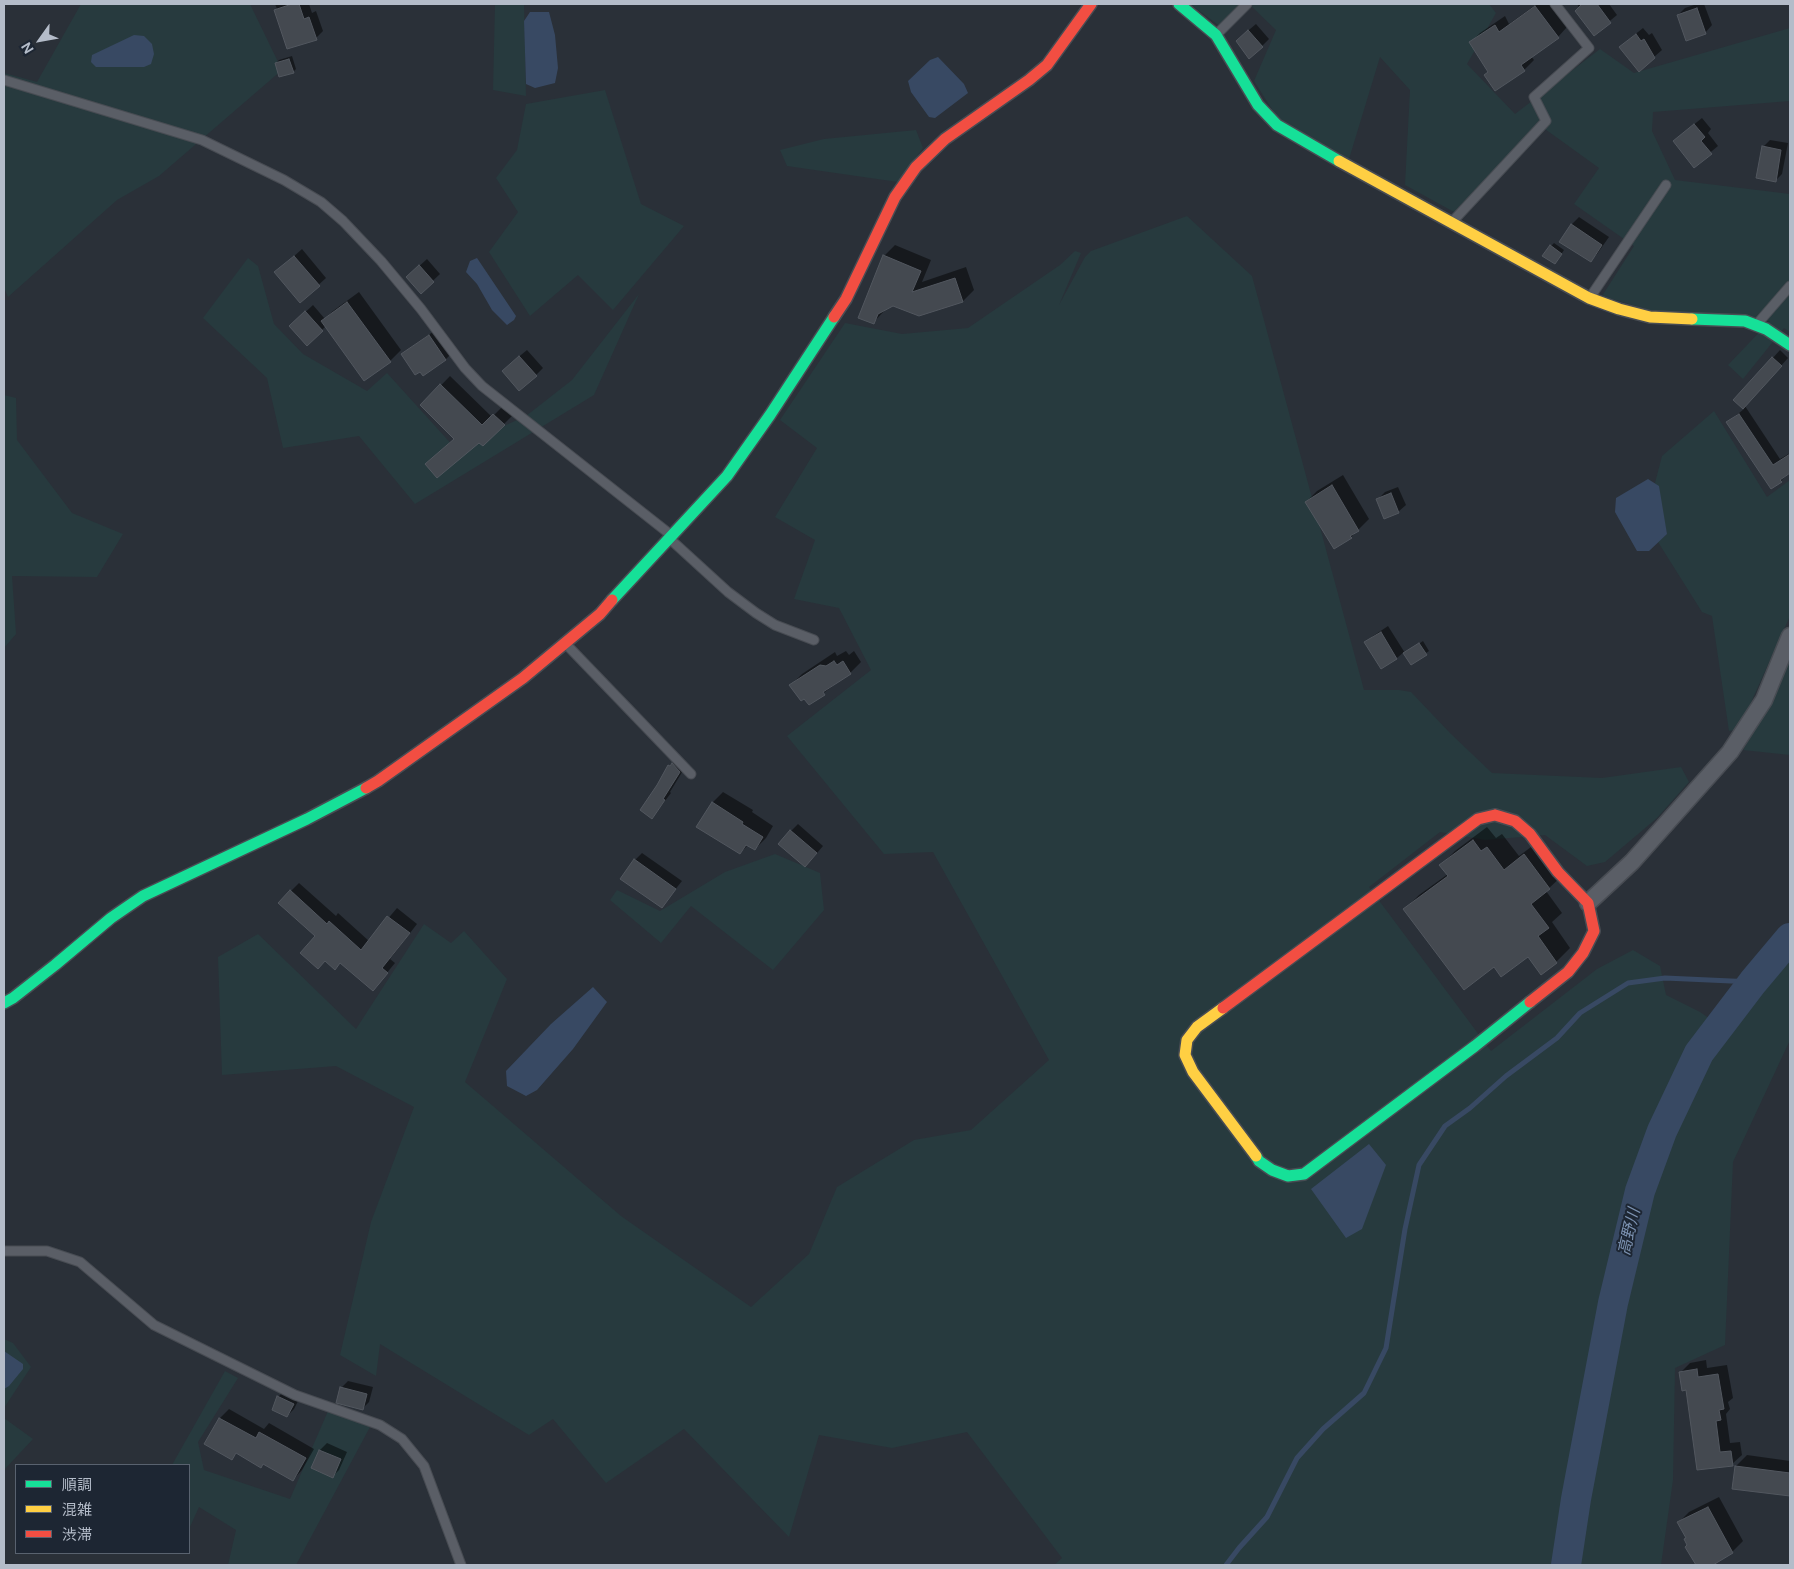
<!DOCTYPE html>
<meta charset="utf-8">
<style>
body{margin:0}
#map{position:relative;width:1794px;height:1569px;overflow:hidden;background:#2a3038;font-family:"DM Sans","Noto Sans JP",sans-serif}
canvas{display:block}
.frame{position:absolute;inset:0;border:5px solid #b4bcc9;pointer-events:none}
.legend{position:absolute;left:15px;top:1464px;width:175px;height:90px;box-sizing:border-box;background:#1d2633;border:1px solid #59626f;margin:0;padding:6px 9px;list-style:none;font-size:15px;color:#b4bcc9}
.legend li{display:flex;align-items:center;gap:10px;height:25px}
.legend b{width:25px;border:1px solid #59626f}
.north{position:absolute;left:15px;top:15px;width:50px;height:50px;-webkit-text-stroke:4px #1d2633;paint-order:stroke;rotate:238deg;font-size:14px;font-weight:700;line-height:20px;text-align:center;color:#b4bcc9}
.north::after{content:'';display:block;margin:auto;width:18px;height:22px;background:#b4bcc9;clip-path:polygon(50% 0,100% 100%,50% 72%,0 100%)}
</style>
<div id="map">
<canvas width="1794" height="1569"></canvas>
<div class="frame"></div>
<ul class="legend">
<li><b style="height:6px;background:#16e098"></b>順調</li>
<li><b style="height:6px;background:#ffcf43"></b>混雑</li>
<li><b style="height:6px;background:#f24e42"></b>渋滞</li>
</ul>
<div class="north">N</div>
</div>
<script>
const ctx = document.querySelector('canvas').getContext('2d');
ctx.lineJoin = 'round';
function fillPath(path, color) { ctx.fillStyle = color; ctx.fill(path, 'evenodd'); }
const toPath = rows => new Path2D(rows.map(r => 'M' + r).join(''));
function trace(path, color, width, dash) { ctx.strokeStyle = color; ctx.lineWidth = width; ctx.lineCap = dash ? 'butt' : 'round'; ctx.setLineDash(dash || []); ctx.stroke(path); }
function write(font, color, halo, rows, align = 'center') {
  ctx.font = font + ' "DM Sans","Noto Sans JP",sans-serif'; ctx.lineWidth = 4; ctx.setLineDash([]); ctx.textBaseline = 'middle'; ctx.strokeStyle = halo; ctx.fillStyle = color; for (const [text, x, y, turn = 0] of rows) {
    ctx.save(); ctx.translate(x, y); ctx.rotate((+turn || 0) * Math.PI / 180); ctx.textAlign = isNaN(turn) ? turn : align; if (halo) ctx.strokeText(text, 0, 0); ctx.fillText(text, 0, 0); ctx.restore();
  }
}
const green = toPath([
 [81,4,250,4,282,70,159,176,117,200,8,297,4,288,4,73,37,82],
 [495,4,524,4,526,96,493,90],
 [1190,4,1243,4,1221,27],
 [1249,4,1489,4,1496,13,1467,64,1515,114,1600,49,1634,73,1790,28,1790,101,1653,112,1652,131,1675,180,1790,194,1790,332,1784,328,1743,379,1728,365,1770,321,1649,310,1602,296,1634,246,1574,204,1599,168,1538,124,1454,212,1405,185,1410,90,1380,57,1349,159,1280,122,1254,81,1276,30],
 [605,90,641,204,684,226,613,310,578,275,530,316,489,252,518,212,496,178,517,150,526,104],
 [916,130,923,148,898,182,787,166,780,150,824,139],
 [1187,216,1252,276,1364,690,1399,690,1411,692,1450,733,1492,773,1602,778,1681,767,1689,782,1657,818,1605,862,1587,866,1545,835,1485,840,1440,832,1369,887,1491,1051,1597,969,1633,950,1660,966,1666,995,1700,1012,1729,1032,1790,957,1790,1040,1733,1162,1725,1345,1675,1368,1673,1480,1661,1565,1054,1565,1062,1558,967,1432,892,1448,819,1435,789,1537,684,1429,606,1483,553,1419,529,1435,380,1344,376,1376,340,1355,371,1222,414,1107,336,1066,222,1075,218,957,258,934,356,1029,424,924,451,943,464,931,507,979,465,1082,621,1216,751,1307,809,1254,837,1187,914,1140,971,1130,1049,1060,933,852,884,854,787,736,871,670,839,608,794,599,815,540,775,517,817,448,780,420,845,323,902,334,968,328,1060,265,1075,251,1081,253,1059,305,1085,257,1091,251],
 [248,258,258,266,274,324,303,354,367,391,387,373,455,448,526,416,572,380,639,294,594,395,415,504,359,436,283,448,267,378,203,318],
 [4,395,16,398,17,440,72,513,123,534,97,577,12,576,16,634,4,648],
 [1714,411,1767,497,1790,480,1790,616,1739,729,1729,731,1712,616,1702,612,1658,542,1667,534,1655,483,1662,456],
 [1790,657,1790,755,1743,750,1769,704],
 [775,854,820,873,824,910,773,970,691,906,661,943,610,900,617,890,660,911,725,872],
 [4,1339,13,1343,31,1367,4,1408],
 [225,1371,238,1378,198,1442,204,1470,290,1499,328,1411,370,1427,296,1565,228,1565,236,1530,199,1507,189,1529,189,1465,172,1465],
 [4,1418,33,1439,4,1470]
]);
const water = toPath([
 [530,12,549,12,555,35,558,68,555,83,535,88,526,84,524,21],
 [134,35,144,36,152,44,154,54,151,64,144,67,96,67,91,62,92,55],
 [938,57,964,84,968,93,935,118,929,117,911,92,908,81,930,60],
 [477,258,516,316,514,320,507,325,492,310,477,284,466,272,470,261],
 [1648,479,1659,486,1667,534,1649,551,1637,551,1615,512,1616,498],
 [593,987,607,1002,573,1049,537,1090,526,1096,507,1086,506,1071,551,1024],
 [1369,1144,1386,1165,1362,1229,1346,1238,1311,1189],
 [4,1351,23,1364,23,1369,9,1386,4,1389]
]);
const shadow = toPath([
 [275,4,309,4,312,13,316,11,323,31,316,38,275,10,277,9],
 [1537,4,1550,4,1567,27,1558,37,1531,56,1534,60,1524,70,1495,90,1489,71,1470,43,1480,33,1505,16,1509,24],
 [1577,4,1609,4,1617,15,1594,34],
 [1697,4,1704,4,1712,25,1705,33,1678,15,1685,8],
 [1256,24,1269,39,1262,46,1244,34],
 [1643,28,1649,35,1652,33,1662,50,1654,57,1628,40],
 [292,56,296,69,293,72,276,63,279,60],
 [1702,118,1711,129,1708,133,1718,146,1694,166,1682,134],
 [1770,140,1788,143,1782,174,1775,181,1763,147],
 [1579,217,1609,237,1597,254,1590,261,1561,241,1572,224],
 [1554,243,1564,250,1558,259,1551,246],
 [895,245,931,260,922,282,966,267,974,290,963,301,920,314,893,305,886,309,873,323,884,256],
 [302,249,326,278,301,301,283,266],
 [427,259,440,274,421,292,415,270],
 [359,292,401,350,390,361,326,326,307,344,298,319,313,305,325,319,333,311],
 [437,329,453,352,446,359,423,374,403,355,410,348],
 [527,350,543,368,536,375,510,364],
 [1780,350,1788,358,1745,406,1780,459,1790,453,1790,471,1781,481,1728,422,1744,409,1735,400],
 [450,376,492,417,503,406,513,415,483,445,479,441,426,464,455,438,422,405],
 [1343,475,1369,519,1351,537,1306,502,1317,491],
 [1398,487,1406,505,1398,512,1385,517,1378,499,1385,492],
 [1388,626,1405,653,1423,641,1429,651,1411,663,1404,652,1397,658,1366,643,1373,636],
 [846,651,849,655,854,651,861,662,850,673,809,704,791,685,802,674,835,652,837,656],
 [676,759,687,764,670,792,671,793,652,818,658,786,669,766],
 [723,792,753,810,752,812,773,826,766,838,755,849,748,845,740,853,712,803],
 [798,824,823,846,812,859,791,831],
 [1487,827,1496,838,1502,834,1519,856,1539,841,1564,874,1546,891,1562,913,1552,922,1570,948,1556,962,1528,955,1494,966,1405,909,1419,895,1448,874,1441,865,1455,851],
 [642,853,682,881,662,906,635,860],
 [299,883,336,916,338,913,369,941,397,908,417,924,390,959,395,963,381,980,317,936,291,891],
 [1706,1360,1707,1368,1727,1365,1733,1398,1728,1402,1730,1409,1726,1414,1730,1443,1740,1442,1742,1455,1732,1464,1698,1469,1687,1389,1680,1373,1690,1363],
 [348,1381,373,1387,369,1402,362,1409,341,1388],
 [285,1390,300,1397,294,1409,287,1416,278,1397],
 [229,1409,264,1429,269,1423,314,1449,302,1470,293,1480,264,1464,261,1466,237,1453,232,1458,220,1418],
 [327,1443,347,1452,339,1470,332,1477,312,1468,320,1450],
 [1747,1455,1790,1461,1790,1495,1734,1488,1736,1466],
 [1719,1497,1743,1541,1732,1552,1702,1565,1688,1545,1687,1538,1678,1523,1689,1512]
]);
const stream = toPath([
 [1226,1565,1239,1548,1267,1517,1297,1458,1323,1429,1364,1393,1386,1348,1405,1229,1419,1165,1445,1126,1470,1108,1506,1076,1557,1038,1580,1013,1628,983,1665,978,1753,982]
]);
const river = toPath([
 [1566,1565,1576,1499,1613,1303,1640,1191,1662,1131,1699,1053,1753,982,1790,938]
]);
const building = toPath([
 [292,4,299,4,304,19,309,17,317,40,287,49,274,10,292,4],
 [1582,4,1597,4,1611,23,1594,36,1575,11,1582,4],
 [1535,6,1559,38,1521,65,1525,71,1495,91,1484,75,1488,72,1469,42,1495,25,1499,32,1535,6],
 [1697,8,1706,34,1686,41,1677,15,1697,8],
 [1248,30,1263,47,1249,59,1236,41,1248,30],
 [1636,34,1641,41,1644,39,1655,58,1639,72,1619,47,1636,34],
 [289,59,294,73,279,77,275,63,289,59],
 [1694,124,1705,137,1701,141,1712,154,1694,168,1673,141,1694,124],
 [1762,146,1781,150,1776,182,1756,178,1762,146],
 [1571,224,1602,245,1591,262,1559,242,1571,224],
 [1550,245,1562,254,1555,264,1542,256,1550,245],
 [883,255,921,271,912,292,955,278,963,302,919,316,893,306,878,314,874,324,858,318,883,255],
 [294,256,320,286,300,303,274,272,294,256],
 [419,265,434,282,421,294,406,277,419,265],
 [347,302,391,362,364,381,321,321,347,302],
 [305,311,323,331,307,346,289,326,305,311],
 [429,335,446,360,423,376,420,372,415,375,401,354,429,335],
 [519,356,537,376,519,391,502,371,519,356],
 [1772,357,1782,366,1743,409,1733,400,1772,357],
 [440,384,482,425,493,414,505,425,483,446,479,443,437,478,425,464,454,439,420,405,440,384],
 [1739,414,1773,465,1790,454,1790,473,1780,480,1782,482,1771,489,1726,422,1739,414],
 [1332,485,1359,531,1350,536,1352,538,1334,549,1305,502,1332,485],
 [1391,493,1399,513,1384,519,1376,499,1391,493],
 [1381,632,1397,659,1381,669,1364,642,1381,632],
 [1419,643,1427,655,1411,665,1403,653,1419,643],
 [834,661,837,665,843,661,851,674,823,692,825,695,809,705,804,699,801,701,789,685,820,665,826,666,834,661],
 [672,763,680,772,663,799,665,800,652,819,640,810,657,785,668,765,670,766,672,763],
 [712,802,743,822,742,824,763,837,755,850,746,845,740,854,696,827,712,802],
 [790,830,817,853,805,867,778,844,790,830],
 [1473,840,1481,851,1487,847,1504,870,1524,854,1550,889,1531,904,1549,928,1538,936,1557,963,1541,975,1528,957,1501,977,1494,967,1464,990,1403,909,1448,876,1439,865,1473,840],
 [634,859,676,889,662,908,620,879,634,859],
 [290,890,327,924,329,921,361,950,387,916,410,933,382,968,388,973,373,991,340,963,335,970,325,961,318,969,300,953,315,936,278,903,290,890],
 [1697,1369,1698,1377,1718,1374,1724,1409,1719,1410,1721,1420,1716,1421,1720,1452,1731,1451,1733,1466,1697,1470,1686,1390,1682,1391,1679,1372,1697,1369],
 [340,1387,367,1394,363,1410,336,1403,340,1387],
 [277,1396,294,1404,287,1417,272,1410,277,1396],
 [219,1418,256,1438,259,1432,306,1458,293,1481,263,1464,261,1468,236,1453,232,1460,204,1444,219,1418],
 [319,1450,341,1459,333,1478,311,1468,319,1450],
 [1735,1466,1790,1473,1790,1496,1732,1489,1735,1466],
 [1708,1507,1733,1553,1713,1565,1696,1565,1685,1547,1687,1545,1684,1539,1686,1538,1677,1522,1708,1507]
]);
const lane = toPath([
 [1217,34,1247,4],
 [4,80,202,140,284,180,321,202,343,221,381,261,421,309,465,368,482,386,671,535],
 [1453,221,1546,121,1534,97,1589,48,1555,4],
 [1591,296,1666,185],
 [1758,323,1790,286],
 [670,539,728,592,756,613,775,625,814,640],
 [565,643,691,774],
 [4,1251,47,1251,80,1262,154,1325,295,1395,380,1425,402,1439,424,1466,461,1565]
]);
const street = toPath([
 [1588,903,1632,862,1730,752,1764,700,1790,636]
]);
const fast = toPath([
 [1179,4,1216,35,1258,105,1277,125,1339,161],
 [1692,319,1745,321,1766,329,1790,345],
 [612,600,727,476,770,415,834,317],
 [4,1003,13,998,55,965,111,918,143,896,307,819,366,788],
 [1256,1156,1259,1161,1272,1170,1288,1176,1304,1174,1475,1046,1530,1002]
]);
const slow = toPath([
 [1339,161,1589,298,1619,309,1650,317,1692,319],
 [1223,1008,1197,1027,1187,1040,1185,1055,1193,1072,1256,1156]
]);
const jam = toPath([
 [834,317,846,299,895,197,916,167,945,139,1029,80,1047,65,1091,4],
 [366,788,378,781,523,678,600,614,612,600],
 [1495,815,1515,821,1530,834,1558,872,1588,903,1594,931,1583,953,1568,972,1530,1002],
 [1223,1008,1478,819,1495,815]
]);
const waterNames = [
 ["高野川",1630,1232,-77]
];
fillPath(green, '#273a3e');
fillPath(water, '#384963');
fillPath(shadow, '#0007');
trace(stream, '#384963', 5);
trace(river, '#384963', 30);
fillPath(building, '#444950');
trace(building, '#52575f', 1);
trace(lane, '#484c53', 11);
trace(street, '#484c53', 19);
trace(fast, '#484c53', 14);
trace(slow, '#484c53', 14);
trace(jam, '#484c53', 14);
trace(lane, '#5a5e66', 9);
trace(street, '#5a5e66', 16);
trace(fast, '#16e098', 11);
trace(slow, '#ffcf43', 11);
trace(jam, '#f24e42', 11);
write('italic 16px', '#7c92b1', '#1d2633', waterNames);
</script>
